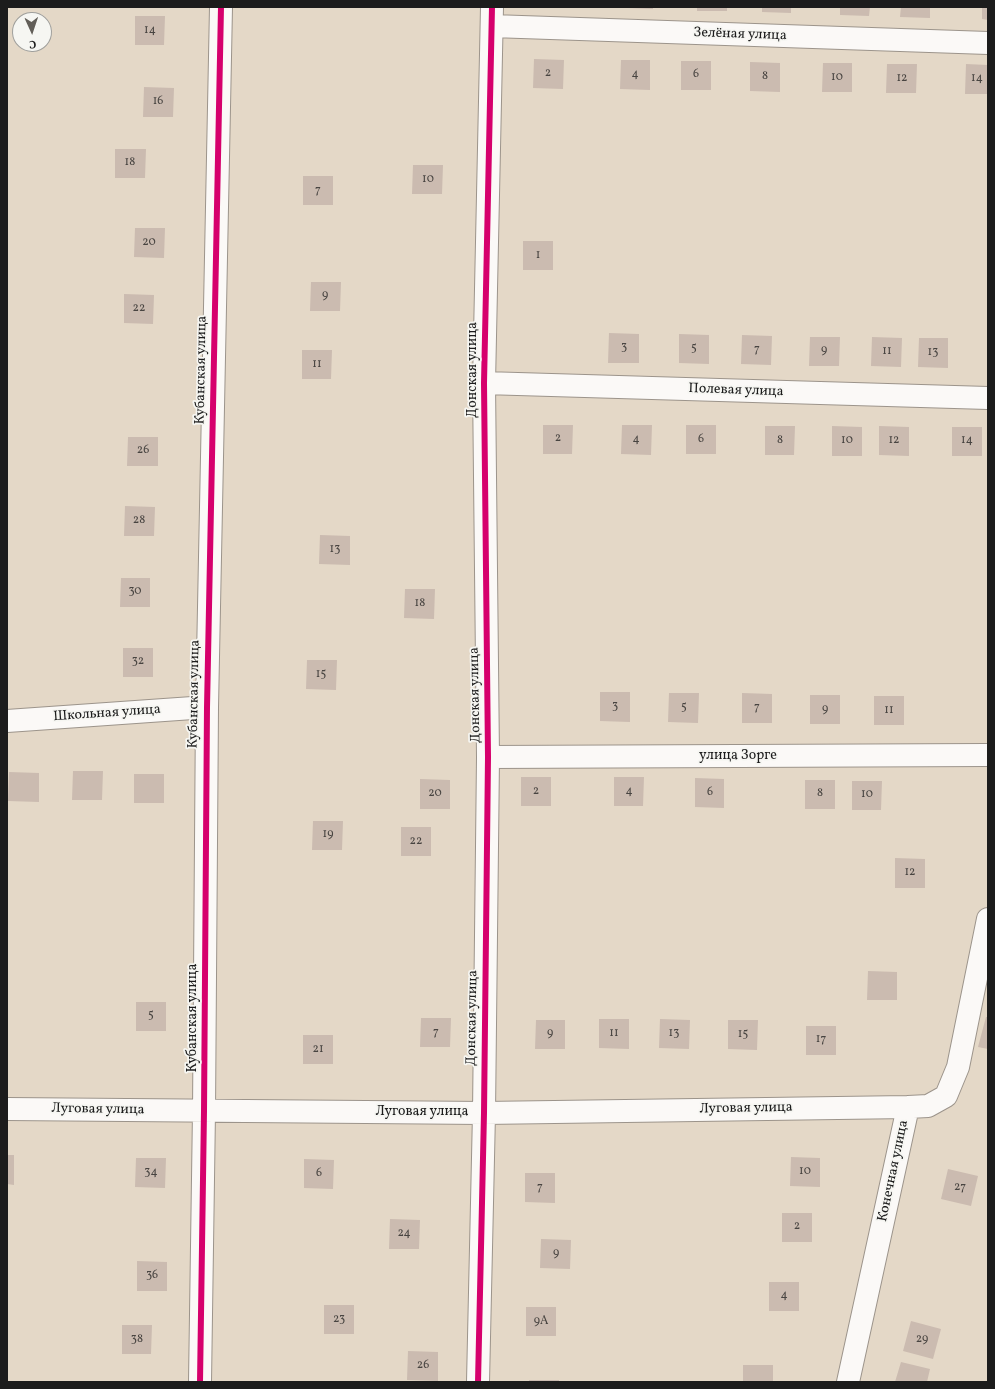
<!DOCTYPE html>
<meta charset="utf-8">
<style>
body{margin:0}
#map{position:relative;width:995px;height:1389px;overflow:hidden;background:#e4d8c7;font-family:Vollkorn,serif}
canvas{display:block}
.frame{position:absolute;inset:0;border:8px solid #1c1c1c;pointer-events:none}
.north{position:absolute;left:12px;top:12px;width:40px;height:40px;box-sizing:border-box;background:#f6f6f2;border:1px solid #9f9f9c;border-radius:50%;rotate:177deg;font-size:11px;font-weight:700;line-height:16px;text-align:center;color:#1c1c1c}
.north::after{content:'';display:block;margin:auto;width:14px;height:18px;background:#625e58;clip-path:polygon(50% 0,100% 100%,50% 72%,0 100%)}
</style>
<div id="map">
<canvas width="995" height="1389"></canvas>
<div class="frame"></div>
<div class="north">С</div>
</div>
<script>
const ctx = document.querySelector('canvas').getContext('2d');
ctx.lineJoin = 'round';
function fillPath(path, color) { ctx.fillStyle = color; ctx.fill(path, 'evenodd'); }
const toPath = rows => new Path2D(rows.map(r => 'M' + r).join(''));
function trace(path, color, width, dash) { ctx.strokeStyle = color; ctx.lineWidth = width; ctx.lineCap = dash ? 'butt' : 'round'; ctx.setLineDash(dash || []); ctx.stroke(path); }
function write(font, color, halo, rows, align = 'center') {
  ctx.font = font + ' Vollkorn,serif'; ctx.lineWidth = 3.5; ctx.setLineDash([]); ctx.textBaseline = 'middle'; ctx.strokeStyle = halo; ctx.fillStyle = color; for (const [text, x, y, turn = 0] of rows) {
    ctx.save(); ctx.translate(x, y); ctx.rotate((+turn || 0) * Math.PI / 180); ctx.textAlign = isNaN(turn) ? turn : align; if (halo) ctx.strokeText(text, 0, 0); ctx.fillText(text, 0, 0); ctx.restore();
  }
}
const building = toPath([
 [628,7,653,7,653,9,628,8],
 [697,7,727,7,727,11,697,11],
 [762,7,791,7,791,13,762,12],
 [840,7,870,7,869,16,840,15],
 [901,7,930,7,930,18,900,17],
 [982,7,988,7,988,20,982,19],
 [135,16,165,16,164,45,135,45],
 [534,59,564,60,563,89,533,88],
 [621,60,650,60,650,90,620,89],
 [681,61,711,61,711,90,681,90],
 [750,62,780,63,780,92,750,91],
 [823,63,852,63,852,92,822,92],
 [887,64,917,64,916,93,886,93],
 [966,64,988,65,988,94,965,94],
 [144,87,174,88,173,117,143,117],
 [115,149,146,149,145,178,115,178],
 [413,165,443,165,442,194,412,194],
 [303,176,333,176,333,205,303,205],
 [135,228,165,228,164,258,134,257],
 [523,241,553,241,553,270,523,270],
 [311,282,341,282,340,311,310,311],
 [124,294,154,295,153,324,124,323],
 [609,333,639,334,639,363,608,363],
 [679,334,709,335,709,364,679,363],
 [742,335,772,336,771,365,741,364],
 [810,337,840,337,839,366,809,366],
 [872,337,902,338,901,367,871,366],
 [919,338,948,338,948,368,918,367],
 [302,350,332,350,331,379,302,379],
 [543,425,573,425,572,454,543,454],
 [622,425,652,425,651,455,621,454],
 [686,425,716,425,716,454,686,454],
 [765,426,795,426,794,455,765,455],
 [832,426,862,427,862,456,832,456],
 [879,426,909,427,909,456,879,455],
 [952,427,982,427,982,456,952,456],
 [128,437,158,437,158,466,127,466],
 [125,506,155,507,154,536,124,536],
 [320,535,350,536,350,565,319,564],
 [121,578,150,578,150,607,120,607],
 [405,589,435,589,434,619,404,618],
 [123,648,153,648,153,677,123,677],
 [307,660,337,660,336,690,306,689],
 [600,692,630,692,630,722,600,721],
 [669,693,699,693,698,723,668,722],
 [742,693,772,694,772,723,742,723],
 [810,695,840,695,840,724,810,724],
 [874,696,904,696,904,725,874,725],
 [73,771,103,771,102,800,72,800],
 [9,772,39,773,39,802,8,801],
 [134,774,164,774,164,803,134,803],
 [521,777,551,777,551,806,521,806],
 [614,777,644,777,643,806,614,806],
 [695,778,724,779,724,808,695,807],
 [420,779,450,780,450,809,420,809],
 [805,780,835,780,835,809,805,809],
 [852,781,882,781,881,810,852,810],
 [313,821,343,821,342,850,312,850],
 [401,827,431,827,431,856,401,856],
 [895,858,925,859,925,888,895,888],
 [868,971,897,972,897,1000,867,1000],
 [136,1002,166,1002,166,1031,136,1031],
 [986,1017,988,1017,988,1049,978,1047],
 [421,1018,451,1018,450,1047,420,1047],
 [599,1019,629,1019,629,1049,599,1048],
 [660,1019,690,1020,689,1049,659,1048],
 [536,1020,565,1020,565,1049,535,1049],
 [728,1020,758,1020,757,1050,728,1049],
 [806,1026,836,1026,836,1055,806,1055],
 [303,1035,333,1035,333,1064,303,1064],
 [7,1155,14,1155,14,1185,7,1184],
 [791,1157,820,1158,820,1187,790,1186],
 [136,1158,166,1158,165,1188,135,1187],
 [304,1159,334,1160,333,1189,304,1188],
 [948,1169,978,1176,971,1206,941,1199],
 [525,1173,555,1173,555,1203,525,1202],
 [782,1213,812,1213,812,1242,782,1242],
 [390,1219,420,1220,419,1249,389,1249],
 [541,1239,571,1240,570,1269,540,1268],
 [137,1261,167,1262,167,1291,137,1291],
 [769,1282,799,1282,799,1311,769,1311],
 [324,1305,354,1305,354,1334,324,1334],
 [526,1307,556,1307,556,1336,526,1336],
 [911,1321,941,1329,933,1359,903,1351],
 [122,1325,152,1325,151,1354,122,1354],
 [408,1351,438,1352,438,1381,407,1380],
 [901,1362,930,1369,927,1382,895,1382],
 [743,1365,773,1365,773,1382,743,1382],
 [529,1380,559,1380,559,1382,529,1382]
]);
const minor = toPath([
 [492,26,988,43],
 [484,383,988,398],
 [7,721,207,707],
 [488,757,988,755],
 [7,1109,484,1113,908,1107],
 [200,1382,204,1111,207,707,221,7],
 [478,1382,484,1113,488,757,484,383,492,7],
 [848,1382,908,1107,928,1106,946,1096,958,1067,988,919]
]);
const cycleway = toPath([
 [200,1382,204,1111,207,707,221,7],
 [478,1382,484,1113,488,757,484,383,492,7]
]);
const numberNames = [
 ["14",150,31],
 ["2",548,74],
 ["4",635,75],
 ["6",696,75],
 ["8",765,77],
 ["10",837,78],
 ["12",902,79],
 ["14",977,79],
 ["16",158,102],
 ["18",130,163],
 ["10",428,180],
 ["7",318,191],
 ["20",149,243],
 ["1",538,256],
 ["9",325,296],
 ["22",139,309],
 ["3",624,348],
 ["5",694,349],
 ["7",757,350],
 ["9",824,351],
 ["11",887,352],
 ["13",933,353],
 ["11",317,365],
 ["2",558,439],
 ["4",636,440],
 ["6",701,440],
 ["8",780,441],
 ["10",847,441],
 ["12",894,441],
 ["14",967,441],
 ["26",143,451],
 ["28",139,521],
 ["13",335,550],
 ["30",135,592],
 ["18",420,604],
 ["32",138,662],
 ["15",321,675],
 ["3",615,707],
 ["5",684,708],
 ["7",757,708],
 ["9",825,710],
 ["11",889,711],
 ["2",536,792],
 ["4",629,792],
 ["6",710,793],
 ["20",435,794],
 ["8",820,794],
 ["10",867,795],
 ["19",328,835],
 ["22",416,842],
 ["12",910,873],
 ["5",151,1016],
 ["7",436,1033],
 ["9",550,1034],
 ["11",614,1034],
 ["13",674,1034],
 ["15",743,1035],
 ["17",821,1040],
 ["21",318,1050],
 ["10",805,1172],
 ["34",151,1173],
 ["6",319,1174],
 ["7",540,1188],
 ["27",960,1188],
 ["2",797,1227],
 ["24",404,1234],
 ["9",556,1254],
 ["36",152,1276],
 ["4",784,1296],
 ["23",339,1320],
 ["9A",541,1322],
 ["38",137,1340],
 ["29",922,1340],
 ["26",423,1366]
];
const streetNames = [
 ["Зелёная улица",740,35,2],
 ["Кубанская улица",202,370,-89],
 ["Донская улица",473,370,-90],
 ["Полевая улица",736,391,2],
 ["Кубанская улица",195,694,-89],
 ["Донская улица",476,695,-91],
 ["Школьная улица",107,714,-4],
 ["улица Зорге",738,756],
 ["Кубанская улица",193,1018,-90],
 ["Донская улица",473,1018,-89],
 ["Луговая улица",746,1109,-1],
 ["Луговая улица",98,1110,1],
 ["Луговая улица",422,1112],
 ["Конечная улица",894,1171,-78]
];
fillPath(building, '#cbbbb0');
trace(minor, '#9c948b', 24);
trace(minor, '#fbf9f7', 22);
trace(cycleway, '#d6006c', 6);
write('12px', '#484441', null, numberNames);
write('14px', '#1c1c1c', '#f6f6f2', streetNames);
</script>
